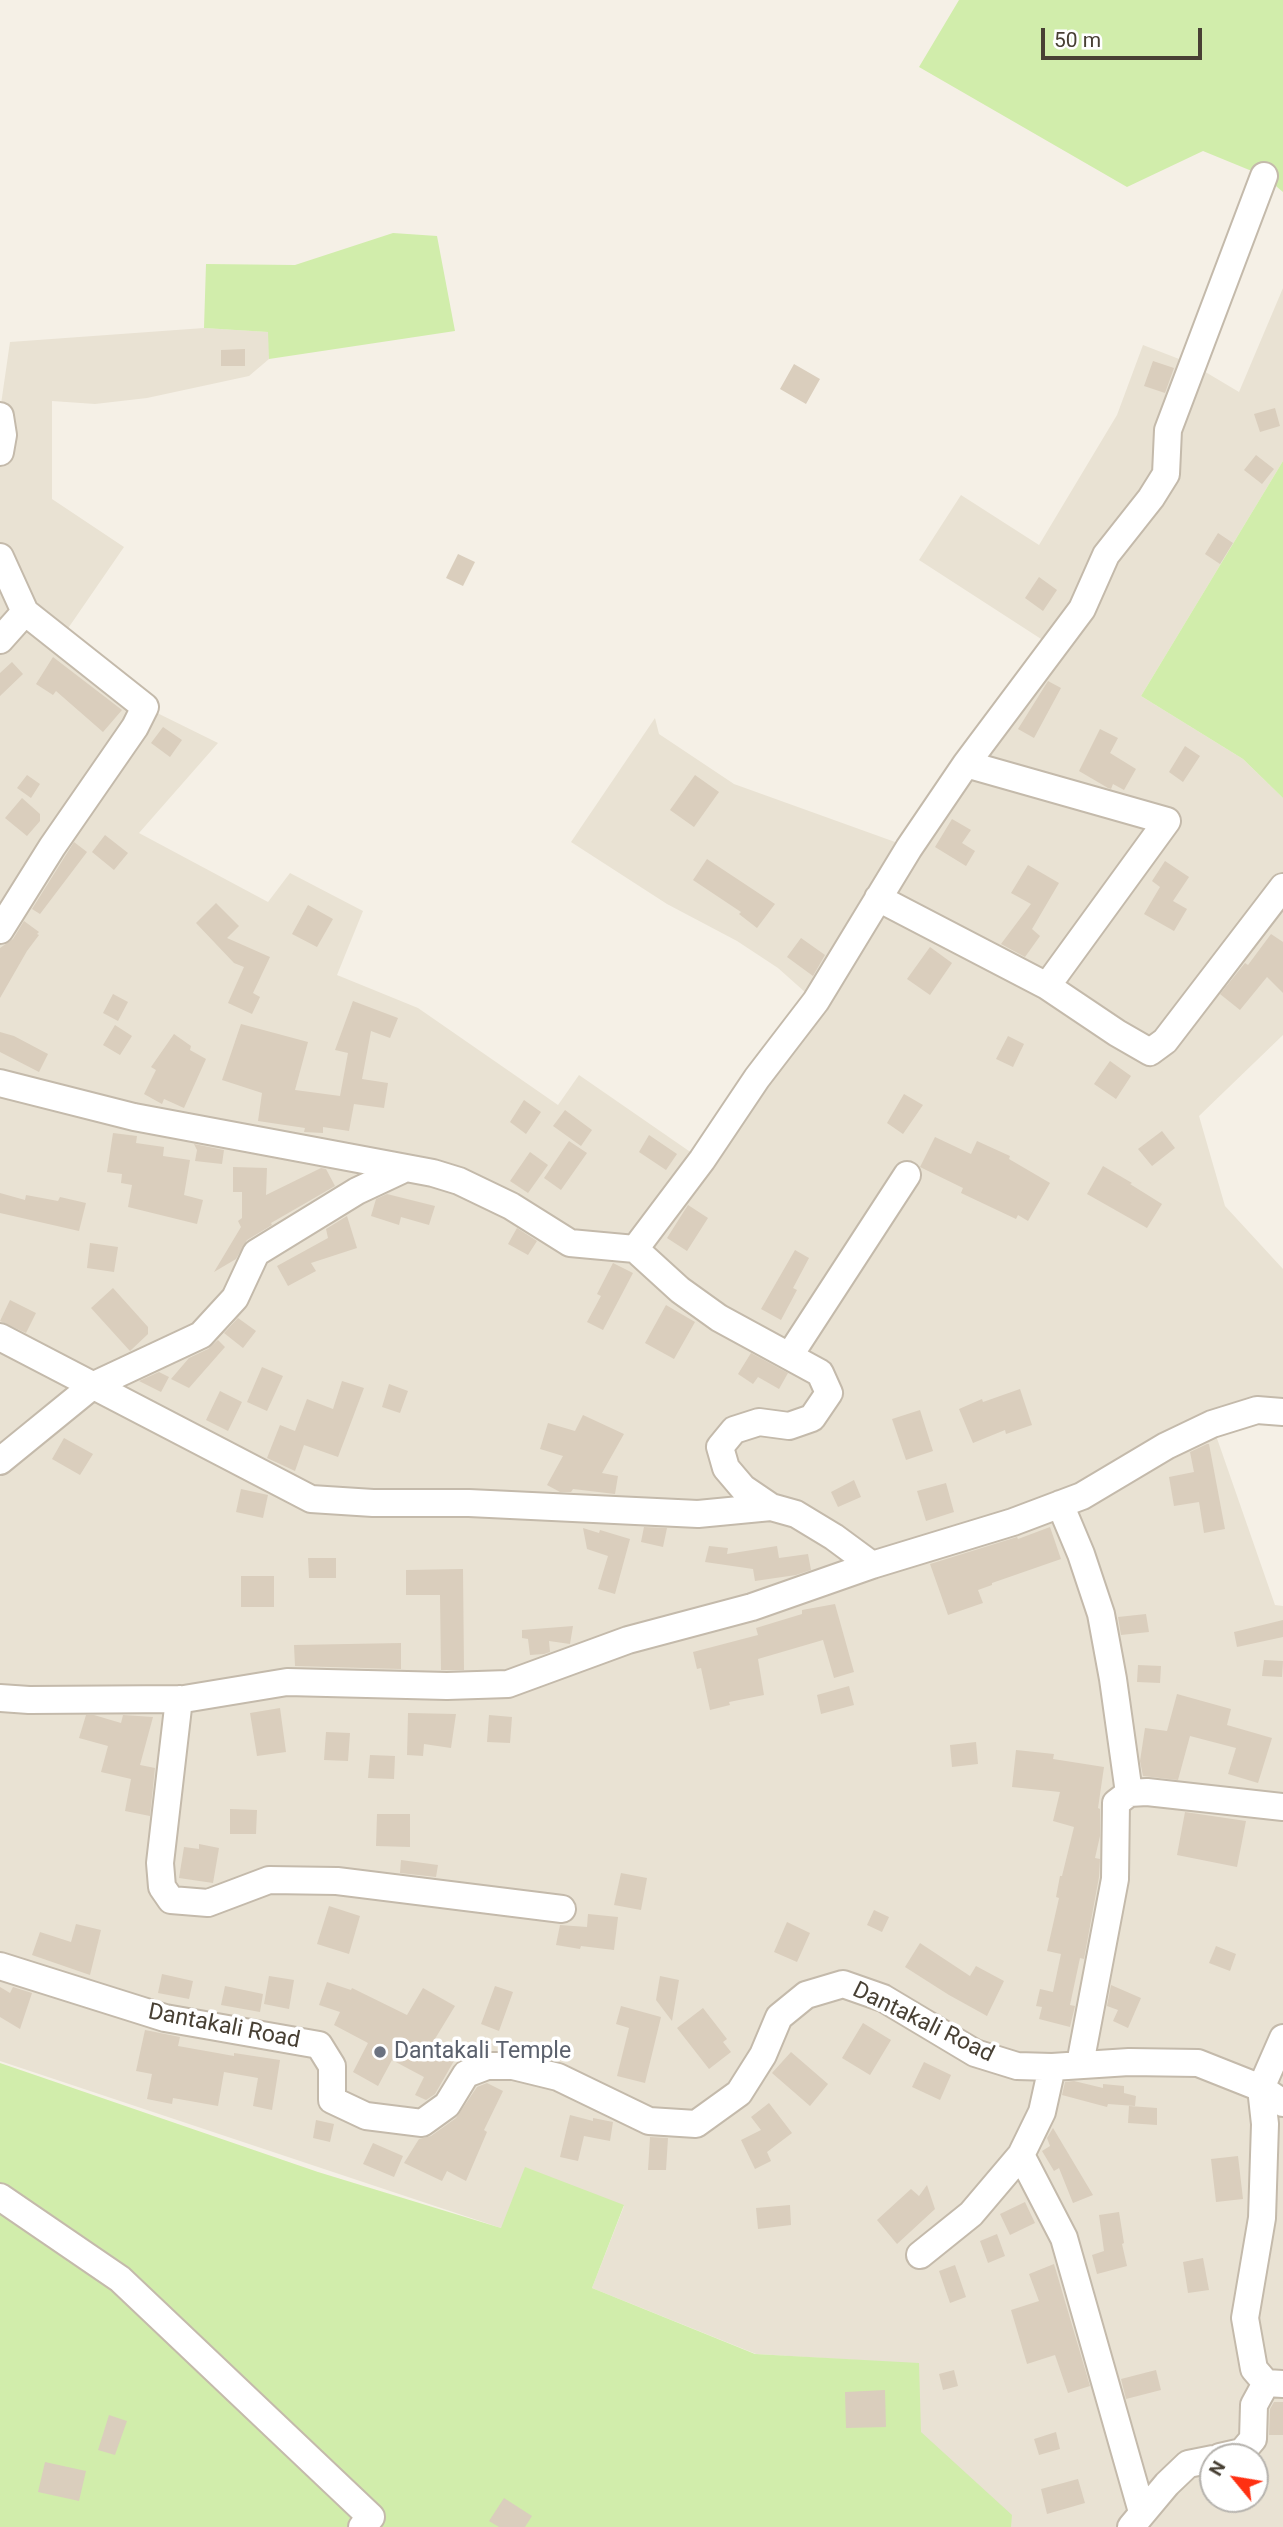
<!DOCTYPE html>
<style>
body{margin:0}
#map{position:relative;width:1283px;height:2527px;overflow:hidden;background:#f5f0e6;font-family:Roboto,sans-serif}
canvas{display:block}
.north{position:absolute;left:1199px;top:2443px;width:70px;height:70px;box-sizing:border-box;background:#fff;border:2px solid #b6b3ae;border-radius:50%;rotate:300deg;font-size:19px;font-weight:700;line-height:28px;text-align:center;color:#484034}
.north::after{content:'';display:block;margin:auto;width:24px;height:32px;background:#ff3012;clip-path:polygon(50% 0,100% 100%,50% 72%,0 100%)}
.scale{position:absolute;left:1041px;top:28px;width:161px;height:32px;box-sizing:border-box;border:4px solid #484034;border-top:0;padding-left:9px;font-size:21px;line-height:24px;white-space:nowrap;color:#484034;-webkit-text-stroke:5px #fff;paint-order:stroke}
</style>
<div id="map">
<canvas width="1283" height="2527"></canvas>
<div class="north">N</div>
<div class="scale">50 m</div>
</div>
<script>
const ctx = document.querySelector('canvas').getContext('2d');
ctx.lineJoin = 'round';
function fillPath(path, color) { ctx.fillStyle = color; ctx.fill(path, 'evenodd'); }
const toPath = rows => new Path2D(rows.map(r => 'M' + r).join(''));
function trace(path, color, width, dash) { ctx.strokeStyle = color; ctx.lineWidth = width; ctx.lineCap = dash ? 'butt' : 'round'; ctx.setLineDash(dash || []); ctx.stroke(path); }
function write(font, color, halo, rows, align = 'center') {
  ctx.font = font + ' Roboto,sans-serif'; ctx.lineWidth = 7; ctx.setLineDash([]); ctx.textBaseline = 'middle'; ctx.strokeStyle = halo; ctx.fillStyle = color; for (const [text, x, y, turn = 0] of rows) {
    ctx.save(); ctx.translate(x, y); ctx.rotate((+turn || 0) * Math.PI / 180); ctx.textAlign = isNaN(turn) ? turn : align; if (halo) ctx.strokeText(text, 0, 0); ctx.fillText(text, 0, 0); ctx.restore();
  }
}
const residential = toPath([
 [1283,288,1283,461,1141,696,1243,759,1283,798,1283,1035,1199,1116,1225,1206,1283,1269,1283,1412,1212,1424,1275,1605,1283,1606,1283,2527,753,2527,855,2360,756,2354,592,2288,624,2206,501,2228,0,2061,0,411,10,342,204,328,269,332,269,359,249,376,147,398,95,404,52,401,52,499,124,547,60,640,145,707,218,743,139,833,268,902,290,873,363,911,337,975,418,1008,558,1105,579,1075,702,1160,815,1001,778,968,737,941,667,904,571,842,655,718,659,734,734,784,909,847,1055,648,919,560,961,495,1039,545,1117,415,1143,345,1192,364,1239,392],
 [1213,2457,1255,2457,1255,2499,1213,2499]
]);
const green = toPath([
 [959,0,1283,0,1283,192,1264,176,1203,151,1127,187,919,67],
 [393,233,437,236,455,331,269,359,268,332,204,328,206,264,295,265],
 [1283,461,1283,798,1243,759,1141,696],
 [0,2063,318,2172,501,2228,525,2167,624,2205,592,2288,755,2354,919,2363,921,2432,1012,2515,1011,2527,0,2527]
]);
const building = toPath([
 [245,349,245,366,221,366,221,350],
 [1153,361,1174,368,1165,393,1144,386],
 [794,364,820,379,806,404,780,389],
 [1275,408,1280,426,1260,432,1254,414],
 [1256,455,1274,469,1262,484,1244,470],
 [1218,533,1233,543,1220,564,1205,554],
 [458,554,475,562,463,586,446,578],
 [1039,577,1057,590,1043,611,1025,598],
 [53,657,122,710,103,732,56,691,53,695,36,684],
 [12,662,23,674,0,696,0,673],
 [1048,681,1061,688,1034,738,1018,729],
 [163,727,182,740,170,757,151,743],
 [1100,729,1118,738,1110,753,1136,769,1124,790,1113,784,1111,789,1108,788,1079,771],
 [1185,746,1200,756,1183,782,1169,772],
 [27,775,40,784,31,798,17,788],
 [695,775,719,792,694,827,670,810],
 [22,798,40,814,40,821,27,836,5,818],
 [952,819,971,830,962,843,975,851,966,866,935,847],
 [105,835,128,853,114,870,92,852],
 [74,842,87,852,40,914,32,909],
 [707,859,775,904,757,928,739,914,741,912,693,880],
 [1165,861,1189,877,1173,901,1187,909,1174,931,1144,914,1160,887,1152,881],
 [1028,865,1059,883,1032,929,1040,936,1025,957,1001,944,1031,904,1011,893],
 [216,903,239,926,227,938,270,957,253,993,260,997,252,1014,228,1003,244,967,234,963,196,923],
 [308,905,333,919,317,947,292,934],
 [24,921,39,932,37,934,39,935,27,951,0,998,0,948,13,939],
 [1271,934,1283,942,1283,993,1267,977,1240,1010,1220,994,1245,963,1248,965],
 [801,938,825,955,813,976,787,957],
 [930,947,952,963,930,995,907,979],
 [113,994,128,1002,118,1021,103,1013],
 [353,1001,398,1018,390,1038,371,1031,362,1079,388,1083,384,1108,354,1104,349,1131,323,1127,323,1133,304,1132,305,1128,258,1121,262,1093,222,1080,241,1024,308,1042,295,1090,340,1096,348,1053,335,1050],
 [115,1025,132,1036,120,1055,103,1045],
 [0,1032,14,1036,48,1054,39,1072,0,1052],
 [174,1034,191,1046,190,1050,206,1059,184,1108,164,1099,162,1104,144,1094,156,1070,151,1067],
 [1008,1036,1024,1044,1013,1067,996,1059],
 [1110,1061,1131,1076,1116,1099,1094,1084],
 [904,1094,923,1105,903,1134,887,1123],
 [524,1100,541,1112,526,1134,510,1122],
 [565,1110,592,1130,581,1146,553,1126],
 [1162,1131,1175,1148,1152,1166,1138,1149],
 [113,1133,137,1136,136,1143,164,1147,163,1156,190,1160,184,1195,203,1200,197,1224,128,1207,132,1185,121,1183,122,1174,107,1172],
 [649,1135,677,1154,666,1170,639,1152],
 [935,1137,971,1154,977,1141,1010,1156,1009,1159,1050,1183,1028,1221,1018,1215,1016,1219,961,1193,963,1188,920,1167],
 [569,1141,587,1153,561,1190,544,1178],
 [194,1144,224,1150,222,1164,195,1161,197,1150],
 [530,1152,548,1165,528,1193,510,1181],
 [1103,1166,1132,1183,1130,1184,1162,1204,1147,1228,1087,1194],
 [233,1167,267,1168,266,1195,321,1168,326,1169,335,1186,271,1223,272,1225,247,1240,236,1259,214,1272,241,1227,238,1221,242,1218,242,1192,233,1192],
 [0,1193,25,1200,26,1195,58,1201,60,1197,86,1203,79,1231,0,1213],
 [387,1194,435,1206,429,1225,401,1217,399,1225,371,1216,376,1199],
 [688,1205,708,1218,687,1251,667,1238],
 [347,1216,357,1248,311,1263,316,1271,288,1286,277,1266,328,1238,326,1229],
 [517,1228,537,1241,528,1255,508,1244],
 [90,1243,118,1247,114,1272,87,1268],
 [795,1250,809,1258,793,1288,797,1290,781,1320,761,1309],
 [613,1263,633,1273,603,1330,587,1322,601,1296,597,1294],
 [113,1288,148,1327,148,1334,130,1351,91,1308],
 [10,1300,36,1313,26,1333,0,1321],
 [666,1305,695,1322,674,1359,645,1343],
 [238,1318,256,1331,243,1348,224,1333],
 [218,1340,225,1347,189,1388,171,1379,189,1358,208,1349],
 [751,1353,788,1373,779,1389,758,1377,753,1384,738,1374],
 [262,1367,283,1376,267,1411,247,1402],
 [159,1372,169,1377,161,1392,139,1381],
 [342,1381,364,1388,338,1457,304,1445,295,1471,267,1458,280,1425,295,1431,307,1399,333,1409],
 [389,1384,408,1391,400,1413,382,1407],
 [1020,1389,1032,1425,1006,1434,1005,1430,973,1443,959,1409,982,1399,983,1402],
 [220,1391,242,1402,228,1431,206,1420],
 [920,1410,933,1451,906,1460,892,1419],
 [583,1415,624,1434,602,1473,618,1476,615,1494,573,1489,571,1492,560,1492,547,1485,563,1456,540,1449,548,1423,575,1431],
 [64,1438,93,1454,80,1475,52,1459],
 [1207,1444,1209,1444,1225,1529,1204,1533,1199,1502,1174,1506,1169,1477,1194,1472,1190,1452],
 [854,1480,861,1497,838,1507,831,1492],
 [946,1483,954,1512,926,1521,917,1491],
 [241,1489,268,1495,263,1518,236,1512],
 [644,1527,667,1528,663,1547,641,1542],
 [1050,1527,1061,1559,992,1583,992,1585,978,1590,983,1603,948,1615,930,1564,1017,1537,1018,1539],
 [583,1528,599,1533,600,1530,630,1539,615,1594,598,1589,608,1556,587,1549],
 [709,1546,728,1548,727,1554,777,1546,779,1558,808,1554,811,1570,796,1575,755,1581,753,1569,705,1562],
 [308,1558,336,1558,336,1578,309,1578],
 [463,1569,464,1670,441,1670,440,1595,406,1595,406,1570],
 [241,1576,274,1576,274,1607,241,1607],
 [835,1604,854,1672,834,1678,823,1640,758,1659,764,1695,729,1702,730,1705,710,1710,701,1668,697,1669,693,1652,758,1635,756,1628,802,1614,802,1610],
 [1146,1614,1149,1632,1121,1635,1118,1617],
 [1283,1620,1283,1637,1237,1647,1234,1632],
 [573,1626,570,1644,549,1641,550,1652,544,1654,530,1655,528,1639,522,1638,522,1630],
 [401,1643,401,1669,295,1666,294,1645],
 [1264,1660,1283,1661,1282,1677,1262,1676],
 [1138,1665,1161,1666,1160,1683,1137,1682],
 [849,1686,854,1705,821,1714,817,1695],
 [1177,1694,1231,1709,1227,1725,1272,1738,1258,1783,1228,1774,1236,1748,1190,1736,1178,1780,1143,1776,1140,1761,1145,1728,1167,1731],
 [280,1708,286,1752,257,1756,250,1713],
 [408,1713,456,1714,451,1748,424,1744,423,1756,407,1755],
 [86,1715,94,1715,121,1723,123,1715,153,1717,140,1765,155,1768,150,1816,125,1811,131,1779,101,1772,108,1746,79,1738],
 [489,1715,512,1717,510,1743,487,1742],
 [326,1732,350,1733,348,1761,324,1760],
 [976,1742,978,1764,952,1767,950,1745],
 [1016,1750,1054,1754,1053,1759,1104,1767,1098,1808,1100,1809,1100,1836,1095,1858,1100,1859,1099,1877,1084,1959,1080,1958,1070,2005,1075,2006,1070,2027,1039,2019,1042,2007,1036,2006,1040,1989,1053,1992,1061,1954,1047,1951,1059,1898,1056,1897,1060,1876,1062,1876,1074,1827,1053,1821,1060,1792,1012,1787],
 [370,1755,395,1756,394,1779,368,1778],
 [230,1809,257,1810,256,1834,230,1834],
 [1185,1812,1246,1821,1237,1867,1177,1855],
 [377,1814,410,1814,410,1847,376,1846],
 [199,1844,219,1848,213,1883,179,1878,184,1847,199,1849],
 [401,1860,438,1865,436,1877,400,1873],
 [621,1873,647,1878,641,1910,614,1905],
 [329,1906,360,1916,349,1954,317,1944],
 [874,1910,889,1917,882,1932,867,1925],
 [588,1914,618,1917,614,1950,581,1946,580,1949,556,1945,560,1925,587,1927],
 [787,1922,810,1933,797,1962,774,1952],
 [76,1924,101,1930,90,1975,32,1955,40,1932,71,1942],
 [920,1943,970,1976,976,1966,1004,1981,987,2016,949,1995,905,1967],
 [1216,1946,1236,1954,1230,1971,1209,1963],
 [162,1974,193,1981,189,1999,158,1993],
 [269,1976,294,1980,289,2009,264,2004],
 [660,1976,679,1980,672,2021,656,2000],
 [327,1982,351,1990,352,1988,407,2015,423,1988,455,2006,430,2047,455,2059,435,2094,426,2100,415,2095,424,2077,392,2060,378,2086,353,2072,368,2043,334,2025,340,2012,319,2005],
 [1111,1985,1141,1998,1128,2028,1113,2021,1118,2010,1107,2006],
 [225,1986,263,1994,260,2012,221,2005],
 [495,1986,513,1992,499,2031,481,2024],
 [0,1987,10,1993,13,1987,32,1993,20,2029,0,2017],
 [621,2006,661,2017,645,2083,617,2076,629,2028,616,2024],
 [703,2008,727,2039,723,2042,731,2052,709,2069,677,2028],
 [863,2023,891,2040,870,2075,842,2058],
 [145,2030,180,2037,178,2046,234,2056,234,2053,280,2060,272,2110,253,2106,258,2078,224,2072,218,2106,173,2098,172,2104,147,2099,152,2074,136,2071],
 [791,2052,828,2084,810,2106,772,2073],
 [924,2062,951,2075,940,2100,912,2087],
 [1074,2081,1103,2088,1103,2084,1124,2086,1124,2093,1136,2096,1135,2106,1108,2104,1107,2107,1062,2095,1065,2082],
 [487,2083,503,2091,484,2130,487,2132,466,2181,447,2171,442,2181,404,2163,419,2139,431,2136,456,2118,477,2087],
 [769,2103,792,2133,767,2152,771,2161,755,2169,741,2140,761,2130,751,2117],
 [1129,2106,1157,2108,1157,2125,1128,2123],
 [570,2115,593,2121,593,2118,613,2122,610,2141,584,2136,578,2161,560,2157],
 [316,2120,334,2124,330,2142,313,2138],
 [1053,2128,1093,2195,1073,2203,1059,2168,1054,2171,1042,2151,1050,2146,1047,2138],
 [650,2137,668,2138,666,2170,648,2170],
 [373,2143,403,2156,394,2177,363,2164],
 [1238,2156,1243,2199,1216,2202,1211,2159],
 [927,2185,935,2209,897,2244,877,2220,911,2189,919,2196],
 [1025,2202,1035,2223,1010,2235,1000,2214],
 [790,2205,791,2225,758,2229,756,2208],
 [1119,2212,1124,2243,1122,2244,1127,2266,1097,2274,1092,2255,1104,2251,1099,2215],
 [997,2234,1005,2256,988,2263,980,2241],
 [1203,2258,1209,2290,1188,2293,1183,2262],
 [1054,2264,1090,2386,1068,2393,1055,2355,1027,2364,1011,2310,1039,2301,1029,2274],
 [955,2265,966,2297,950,2303,939,2271],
 [954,2370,958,2386,943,2390,939,2374],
 [1156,2370,1161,2390,1126,2399,1121,2379],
 [885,2390,886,2427,846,2428,845,2392],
 [1274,2402,1283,2402,1283,2435,1269,2435,1270,2409],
 [109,2415,127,2421,115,2455,98,2450],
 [1056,2432,1060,2449,1039,2455,1034,2439],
 [45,2462,86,2471,79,2501,38,2492],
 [1078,2479,1085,2503,1047,2514,1041,2489],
 [504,2498,532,2516,525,2527,499,2527,489,2521]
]);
const minor = toPath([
 [0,416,3,435,0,452],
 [0,557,25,612,0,640],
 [966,764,1167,821,1047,986],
 [878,898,1047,986,1117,1033,1150,1052,1165,1041,1283,887],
 [0,930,52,847,135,727,145,707,25,612],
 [0,1083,134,1117,433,1173,459,1181,511,1206,570,1243,635,1249,680,1290,719,1318,820,1373,829,1393,812,1418,789,1426,759,1422,734,1430,720,1447,726,1468,743,1488,771,1507,796,1514,834,1537,872,1565],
 [635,1249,702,1160,757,1078,816,1001,909,848,966,764,1082,609,1106,555,1151,498,1166,474,1168,430,1264,176],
 [0,1337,311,1499,373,1503,469,1503,698,1514,771,1507],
 [790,1355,907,1175],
 [0,1461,92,1386,201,1335,235,1298,256,1253,357,1191,404,1169],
 [1060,1504,1081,1554,1101,1614,1113,1679,1129,1793],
 [0,1698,29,1700,184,1699,287,1682,447,1686,508,1684,628,1640,752,1607,872,1565,1013,1522,1082,1496,1166,1446,1212,1424,1257,1410,1283,1412],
 [179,1699,160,1863,162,1887,171,1900,208,1903,269,1880,337,1881,562,1909],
 [0,1966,165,2018,319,2045,332,2066,332,2100,366,2116,422,2123,447,2105,466,2074,487,2066,513,2066,558,2077,649,2121,696,2124,739,2093,763,2055,779,2017,806,1995,843,1984,883,1998,975,2053,1017,2066,1052,2067,1129,2062,1198,2063,1261,2088,1283,2103],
 [1283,2038,1261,2088,1265,2124,1262,2218,1245,2318,1254,2369,1266,2383,1283,2384],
 [1080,2064,1115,1879,1116,1803,1129,1793,1147,1792,1283,1807],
 [1021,2155,1064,2238,1142,2512],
 [0,2197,120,2279,371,2517,362,2527],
 [920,2255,971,2214,1021,2155,1042,2112,1052,2067],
 [1220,2457,1242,2452,1253,2439,1254,2405,1266,2383],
 [1131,2527,1167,2484,1188,2464,1213,2459]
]);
const markers = [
 [380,2052,7,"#6b7280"]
];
const streetNames = [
 ["Dantakali Road",923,2023,26],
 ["Dantakali Road",224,2027,11]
];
const worshipNames = [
 ["Dantakali Temple",394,2052]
];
fillPath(residential, '#e9e2d3');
fillPath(green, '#d1edab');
fillPath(building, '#dacebd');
trace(minor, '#c4baab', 30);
trace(minor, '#fff', 26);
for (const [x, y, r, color] of markers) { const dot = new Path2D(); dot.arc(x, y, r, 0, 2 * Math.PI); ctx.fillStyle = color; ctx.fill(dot); trace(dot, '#fff', 2.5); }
write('23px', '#484034', '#fff', streetNames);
write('23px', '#5b616d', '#fff', worshipNames, 'left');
</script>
